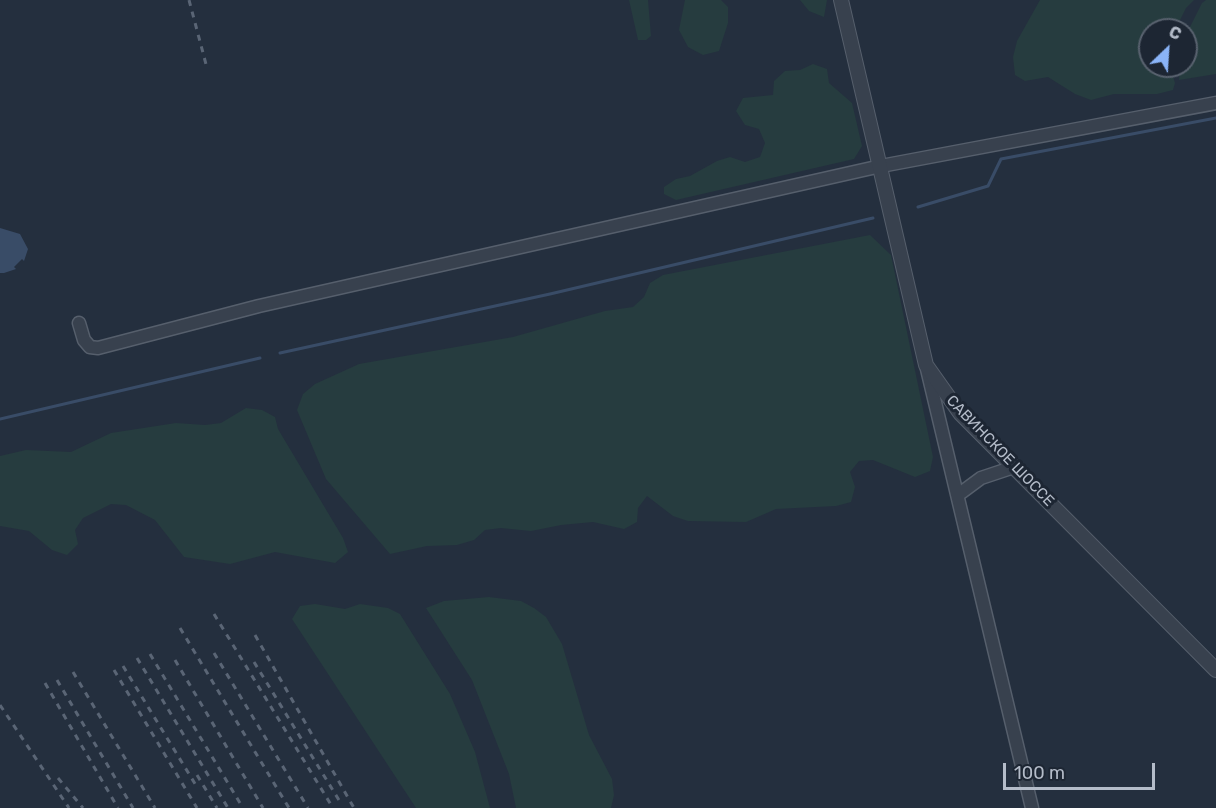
<!DOCTYPE html>
<meta charset="utf-8">
<style>
body{margin:0}
#map{position:relative;width:1216px;height:808px;overflow:hidden;background:#242f3e;font-family:Rubik,sans-serif}
canvas{display:block}
.north{position:absolute;left:1138px;top:18px;width:60px;height:60px;box-sizing:border-box;background:#1d2633;border:2px solid #59626f;border-radius:50%;rotate:25deg;font-size:16px;font-weight:700;line-height:24px;text-align:center;color:#b4bcc9}
.north::after{content:'';display:block;margin:auto;width:21px;height:27px;background:#8ab4f8;clip-path:polygon(50% 0,100% 100%,50% 72%,0 100%)}
.scale{position:absolute;left:1003px;top:763px;width:152px;height:27px;box-sizing:border-box;border:3px solid #b4bcc9;border-top:0;padding-left:8px;font-size:18px;line-height:21px;white-space:nowrap;color:#b4bcc9;-webkit-text-stroke:4px #1d2633;paint-order:stroke}
</style>
<div id="map">
<canvas width="1216" height="808"></canvas>
<div class="north">С</div>
<div class="scale">100 m</div>
</div>
<script>
const ctx = document.querySelector('canvas').getContext('2d');
ctx.lineJoin = 'round';
function fillPath(path, color) { ctx.fillStyle = color; ctx.fill(path, 'evenodd'); }
const toPath = rows => new Path2D(rows.map(r => 'M' + r).join(''));
function trace(path, color, width, dash) { ctx.strokeStyle = color; ctx.lineWidth = width; ctx.lineCap = dash ? 'butt' : 'round'; ctx.setLineDash(dash || []); ctx.stroke(path); }
function write(font, color, halo, rows, align = 'center') {
  ctx.font = font + ' Rubik,sans-serif'; ctx.lineWidth = 6; ctx.setLineDash([]); ctx.textBaseline = 'middle'; ctx.strokeStyle = halo; ctx.fillStyle = color; for (const [text, x, y, turn = 0] of rows) {
    ctx.save(); ctx.translate(x, y); ctx.rotate((+turn || 0) * Math.PI / 180); ctx.textAlign = isNaN(turn) ? turn : align; if (halo) ctx.strokeText(text, 0, 0); ctx.fillText(text, 0, 0); ctx.restore();
  }
}
const green = toPath([
 [629,0,648,0,651,36,646,40,638,40],
 [685,0,721,0,728,7,728,23,719,51,703,55,688,47,679,30],
 [800,0,827,0,824,17,809,11],
 [1040,0,1194,0,1186,8,1175,30,1150,30,1150,66,1170,66,1175,83,1173,90,1157,94,1114,94,1091,100,1075,94,1048,77,1025,81,1015,75,1013,57,1017,41],
 [1206,0,1216,0,1216,74,1179,80,1180,66,1186,66,1186,35,1202,3],
 [813,64,827,69,829,83,852,103,862,146,854,159,676,200,664,194,664,187,676,179,690,176,717,161,730,157,745,162,760,157,765,143,759,129,745,125,736,111,743,98,773,95,774,81,785,71,800,70],
 [870,235,891,255,933,457,930,471,915,477,873,460,859,461,850,472,855,487,851,502,836,506,776,509,746,522,688,521,673,516,647,496,638,508,637,522,624,529,593,522,561,525,531,531,501,528,485,530,474,540,457,545,427,546,390,554,326,479,297,410,303,394,315,384,359,364,513,337,605,311,633,307,644,297,650,283,663,275],
 [246,408,262,410,275,417,278,429,343,538,348,552,335,563,275,552,230,564,184,557,155,520,126,505,111,504,83,518,75,530,78,544,67,555,52,550,29,531,0,526,0,456,26,450,71,452,111,433,176,423,205,425,221,423],
 [489,597,521,601,534,608,546,617,562,644,589,735,612,779,614,795,611,808,516,808,509,774,472,680,426,608,444,601],
 [315,604,345,609,360,604,388,608,400,614,450,694,475,752,490,808,416,808,292,619,300,606]
]);
const water = toPath([
 [0,228,20,234,28,249,24,261,22,259,14,267,16,269,4,273,0,273]
]);
const stream = toPath([
 [918,207,988,186,1001,159,1216,118],
 [280,353,550,294,873,218],
 [0,419,260,358]
]);
const minor = toPath([
 [79,323,84,340,90,347,98,348,259,306,881,166,1216,103],
 [927,369,1032,808],
 [958,495,981,478,1014,467]
]);
const tertiary = toPath([
 [841,0,926,365,960,413,1216,670]
]);
const rail = toPath([
 [189,0,207,68],
 [214,614,333,808],
 [180,628,289,808],
 [255,635,354,808],
 [214,653,308,808],
 [150,654,243,808],
 [137,658,228,808],
 [175,660,263,808],
 [254,662,342,805],
 [123,666,197,787],
 [114,670,197,808],
 [73,672,155,808],
 [57,680,133,808],
 [45,683,118,808],
 [0,705,69,808],
 [197,775,217,808],
 [58,778,83,808]
]);
const streetNames = [
 ["САВИНСКОЕ ШОССЕ",1000,451,46]
];
fillPath(green, '#263c3f');
fillPath(water, '#394c67');
trace(stream, '#394c67', 3);
trace(minor, '#565f6c', 15);
trace(tertiary, '#565f6c', 16);
trace(minor, '#38414e', 12);
trace(tertiary, '#38414e', 14);
trace(rail, '#5a6575', 3, [6, 6]);
write('15px', '#b4bcc9', '#1d2633', streetNames);
</script>
